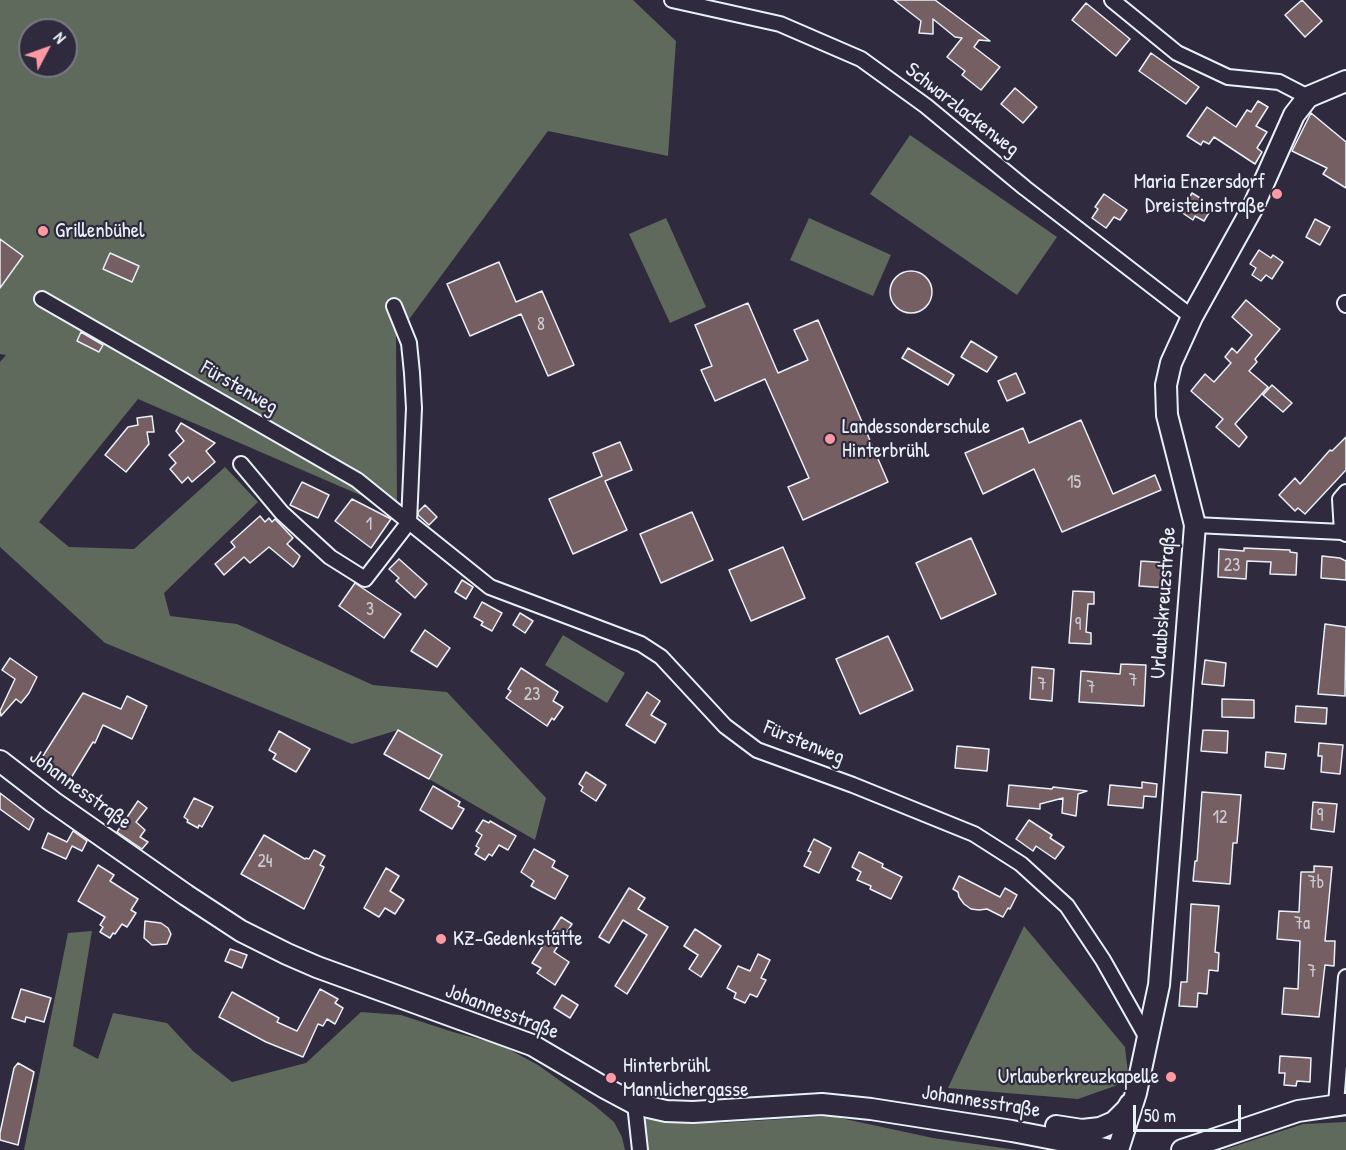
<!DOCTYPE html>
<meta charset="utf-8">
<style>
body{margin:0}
#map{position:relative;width:1346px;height:1150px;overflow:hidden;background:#2f2a3d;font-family:"Patrick Hand",sans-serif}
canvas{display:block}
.north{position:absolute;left:18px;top:18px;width:60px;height:60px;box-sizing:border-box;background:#2f2a3d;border:2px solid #797a88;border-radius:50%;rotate:49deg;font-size:16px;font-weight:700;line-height:24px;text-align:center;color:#e8f1f8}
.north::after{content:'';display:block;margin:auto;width:21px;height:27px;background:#ff9aa2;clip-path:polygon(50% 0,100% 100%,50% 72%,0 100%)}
.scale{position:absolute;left:1133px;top:1105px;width:108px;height:27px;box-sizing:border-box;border:3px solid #e8f1f8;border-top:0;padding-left:8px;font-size:18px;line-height:21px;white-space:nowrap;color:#e8f1f8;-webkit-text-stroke:4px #2f2a3d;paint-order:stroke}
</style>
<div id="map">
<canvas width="1346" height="1150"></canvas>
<div class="north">N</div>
<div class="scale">50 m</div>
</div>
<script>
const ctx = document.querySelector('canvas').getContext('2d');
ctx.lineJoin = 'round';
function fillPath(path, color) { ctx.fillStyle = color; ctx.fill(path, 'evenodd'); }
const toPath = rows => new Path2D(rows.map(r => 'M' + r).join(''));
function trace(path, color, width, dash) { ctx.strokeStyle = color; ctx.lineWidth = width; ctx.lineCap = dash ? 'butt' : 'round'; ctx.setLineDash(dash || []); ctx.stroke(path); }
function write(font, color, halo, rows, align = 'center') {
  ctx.font = font + ' "Patrick Hand",sans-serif'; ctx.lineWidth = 4.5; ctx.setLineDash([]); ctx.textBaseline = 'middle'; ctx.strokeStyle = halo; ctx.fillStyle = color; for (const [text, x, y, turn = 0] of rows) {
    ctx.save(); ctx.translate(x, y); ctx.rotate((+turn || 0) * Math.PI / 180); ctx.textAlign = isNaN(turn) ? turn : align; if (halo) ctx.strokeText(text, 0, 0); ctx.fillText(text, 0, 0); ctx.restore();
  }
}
const green = toPath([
 [0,0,633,0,676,41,668,156,548,131,396,337,397,511,138,399,39,522,69,547,134,549,225,467,258,502,164,593,170,616,237,624,373,685,447,692,546,798,535,840,429,779,442,754,398,730,352,744,105,643,0,547,0,362,6,355,0,354],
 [30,30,66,30,66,66,30,66],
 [910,135,1057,237,1017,295,870,194],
 [666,218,706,307,670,323,629,234],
 [809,218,891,255,873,296,790,260],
 [563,635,625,673,607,703,545,665],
 [1024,926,1125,1047,1129,1081,1078,1099,948,1088],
 [92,931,73,1046,98,1059,113,1013,167,1023,193,1051,232,1082,306,1063,361,1012,401,1015,453,1032,501,1045,538,1065,594,1105,614,1122,622,1137,625,1150,24,1150,68,933],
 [831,1116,933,1138,1017,1150,648,1150,645,1143,645,1119,720,1123],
 [1346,1122,1346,1150,1223,1150,1303,1124]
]);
const building = toPath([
 [894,0,935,0,990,41,979,40,974,47,1000,67,981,90,962,75,965,71,947,57,962,38,955,37,933,19,933,34,919,33,921,21,894,0],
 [1302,0,1322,21,1305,37,1285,15,1302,0],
 [1086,3,1130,39,1116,56,1072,20,1086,3],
 [1151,53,1199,87,1186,104,1139,71,1151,53],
 [1015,88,1037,107,1023,123,1001,104,1015,88],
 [1258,101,1268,107,1256,126,1267,132,1257,148,1262,152,1255,164,1214,137,1209,144,1203,141,1201,145,1187,136,1207,107,1236,127,1247,110,1251,112,1258,101],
 [1311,113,1346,142,1346,188,1323,174,1327,168,1292,151,1311,113],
 [1192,193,1213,206,1204,221,1195,216,1193,220,1181,212,1192,193],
 [1104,194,1127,210,1120,220,1114,217,1106,228,1092,218,1098,209,1095,207,1104,194],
 [1315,219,1330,227,1320,245,1306,237,1315,219],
 [0,239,23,256,0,288,0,239],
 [1259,250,1271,258,1273,255,1283,262,1272,279,1266,275,1261,281,1252,275,1256,268,1250,264,1259,250],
 [110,253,139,266,132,282,103,269,110,253],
 [499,262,516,302,542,291,574,365,548,376,521,314,470,336,447,284,499,262],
 '890 292a21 21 0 1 1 42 0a21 21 0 1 1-42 0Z',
 [1246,300,1280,329,1255,359,1257,362,1249,371,1268,387,1235,424,1247,437,1239,447,1216,427,1223,419,1191,391,1205,374,1214,382,1231,363,1225,357,1232,348,1237,353,1252,335,1232,317,1246,300],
 [748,303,778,373,808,360,794,330,818,320,888,482,803,520,788,487,809,478,765,379,715,401,701,370,712,366,695,325,748,303],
 [81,332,103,345,99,352,77,341,81,332],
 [971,341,997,357,987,372,961,357,971,341],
 [908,348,954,375,948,385,902,358,908,348],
 [1016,373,1025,393,1007,401,998,381,1016,373],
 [1272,385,1292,403,1283,412,1263,395,1272,385],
 [152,416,154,432,147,432,149,444,126,472,105,455,128,427,138,425,137,418,152,416],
 [1081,420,1113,494,1155,475,1161,490,1062,532,1034,469,983,494,965,453,1023,428,1029,443,1081,420],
 [181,423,215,443,206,451,215,462,192,482,188,477,182,483,170,469,176,463,169,455,184,441,176,431,181,423],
 [1346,437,1346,470,1305,514,1298,508,1295,511,1279,495,1295,478,1300,484,1330,450,1332,451,1346,437],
 [620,442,632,470,605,481,627,530,573,554,549,499,602,476,593,453,620,442],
 [302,482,329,495,318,518,290,505,302,482],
 [352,499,391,519,371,548,335,521,352,499],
 [425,505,437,517,429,525,418,515,418,512,425,505],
 [692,512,713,560,661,583,640,534,692,512],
 [260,516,265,522,269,518,272,522,275,519,293,538,287,544,300,556,297,562,293,567,269,547,250,563,244,557,224,575,215,564,235,547,231,542,260,516],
 [971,538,996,594,941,619,916,563,971,538],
 [783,547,805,598,751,621,729,570,783,547],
 [1244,548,1290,550,1290,552,1297,553,1296,575,1270,574,1271,562,1247,561,1246,579,1218,577,1219,549,1244,551,1244,548],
 [1322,556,1340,558,1346,561,1346,580,1321,578,1322,556],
 [399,559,427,584,415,598,396,581,399,578,389,569,399,559],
 [1141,561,1170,563,1168,588,1139,586,1141,561],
 [462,580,473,587,466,599,455,592,462,580],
 [355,583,401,614,384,638,339,606,355,583],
 [1073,591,1094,592,1094,604,1088,604,1086,632,1091,633,1091,644,1069,643,1073,591],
 [482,602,502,613,492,631,481,625,483,622,474,617,482,602],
 [520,613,533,621,525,633,513,625,520,613],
 [1325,624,1346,627,1345,696,1318,694,1325,624],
 [425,630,450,648,437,667,411,651,425,630],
 [888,636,913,690,860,714,836,659,888,636],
 [10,658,37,677,29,693,21,703,16,699,1,716,0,711,15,679,2,670,10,658],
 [1205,660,1226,663,1224,686,1202,684,1205,660],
 [1121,664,1146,665,1144,706,1079,702,1081,671,1120,674,1121,664],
 [1032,667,1054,669,1052,701,1030,699,1032,667],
 [521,668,558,692,553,701,563,707,554,720,552,718,547,726,506,698,511,691,508,689,521,668],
 [647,692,660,701,651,715,666,724,655,743,626,725,647,692],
 [83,693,121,709,127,696,147,706,132,739,103,725,95,743,93,742,71,778,41,759,83,693],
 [1222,699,1254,700,1254,718,1222,717,1222,699],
 [1296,706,1327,708,1326,724,1295,722,1296,706],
 [398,730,442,755,429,779,384,754,398,730],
 [1203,730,1228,731,1227,753,1201,751,1203,730],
 [279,731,310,749,296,772,273,759,276,754,269,750,279,731],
 [1319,743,1343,745,1340,774,1321,772,1322,756,1318,756,1319,743],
 [957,746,989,749,987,771,955,768,957,746],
 [1266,752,1286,754,1284,769,1265,767,1266,752],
 [586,772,606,785,596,801,581,791,583,787,579,784,586,772],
 [1142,782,1157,784,1156,797,1144,796,1143,808,1108,805,1110,785,1142,788,1142,782],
 [1009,785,1052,789,1053,787,1087,791,1078,794,1076,816,1062,813,1063,798,1040,804,1040,809,1007,806,1009,785],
 [433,786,460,802,458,806,464,809,452,829,420,810,433,786],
 [1202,792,1241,795,1237,843,1233,843,1230,884,1193,881,1195,861,1197,861,1202,792],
 [0,793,34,819,29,830,0,809,0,793],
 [194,798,213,807,202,827,199,825,198,828,187,822,188,820,184,817,194,798],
 [138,801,147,808,136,822,145,830,140,837,148,842,142,849,117,832,138,801],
 [1313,802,1337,804,1334,832,1311,829,1313,802],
 [483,820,489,823,490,821,516,836,508,850,499,845,492,856,489,854,485,860,475,854,479,848,476,846,482,835,476,831,483,820],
 [1029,820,1052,835,1050,838,1064,847,1055,859,1036,846,1033,851,1016,839,1029,820],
 [73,831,87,841,82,851,72,846,66,859,42,848,48,833,67,842,73,831],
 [264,835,305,859,306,858,309,859,314,850,325,856,320,865,324,867,304,909,241,874,264,835],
 [814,839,831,848,819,873,804,866,811,852,808,851,814,839],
 [534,849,555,861,552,867,568,876,555,899,531,886,534,881,521,872,534,849],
 [859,852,883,864,882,867,902,877,891,899,870,889,871,886,857,880,861,872,852,867,859,852],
 [98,865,114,875,110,881,138,899,131,910,136,913,127,927,122,924,115,934,113,933,110,938,100,932,103,927,100,925,105,917,78,901,98,865],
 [1314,866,1332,867,1325,941,1335,941,1334,966,1325,965,1319,1017,1282,1014,1284,988,1298,989,1300,941,1277,939,1279,911,1299,912,1301,872,1314,872,1314,866],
 [386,868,399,876,390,891,404,900,395,914,385,908,379,917,364,908,386,868],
 [959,876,1000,897,1005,888,1017,895,1010,909,1008,908,1003,917,987,909,979,910,971,909,964,904,959,897,958,892,953,889,959,876],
 [629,888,645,898,638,909,668,927,627,994,615,986,647,935,623,920,609,943,599,937,629,888],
 [1191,904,1219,906,1215,952,1219,953,1218,971,1209,970,1207,994,1198,993,1197,1007,1179,1006,1181,982,1187,982,1191,904],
 [561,917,572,924,554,952,569,962,555,985,537,973,541,968,532,963,561,917],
 [145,921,161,923,168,928,171,934,167,944,152,945,144,938,145,921],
 [695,929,721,946,701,977,689,969,698,955,684,946,695,929],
 [230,949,247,955,242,968,225,961,230,949],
 [758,954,770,960,761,978,766,980,757,997,750,994,745,1003,734,998,736,993,727,988,738,966,750,971,758,954],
 [21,989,51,998,44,1022,26,1017,25,1022,12,1018,21,989],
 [320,989,338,999,335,1003,343,1008,335,1024,327,1019,323,1026,318,1024,303,1057,266,1042,219,1017,232,992,279,1018,277,1022,297,1031,320,989],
 [562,995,578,1005,570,1018,554,1008,562,995],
 [1280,1056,1311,1058,1310,1082,1297,1081,1296,1086,1284,1085,1285,1073,1279,1073,1280,1056],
 [18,1063,34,1072,18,1145,0,1140,0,1133,14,1068,18,1063]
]);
const street = toPath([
 [672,0,780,24,861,59,926,106,1025,188,1192,317],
 [1112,0,1177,53,1228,77,1279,82,1308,97],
 [42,299,357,480,409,522,365,579,330,557,282,513,241,464],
 [1345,303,1346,305],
 [394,306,409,343,412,373,414,408,409,522,490,587,641,644,661,657,725,726,757,750,853,785,974,834,1021,864,1067,906,1103,960,1147,1038],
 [1195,525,1342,532,1346,534],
 [1342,532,1340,499,1346,492],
 [635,1104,640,1150],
 [1336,1104,1346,977]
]);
const secondary = toPath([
 [0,761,53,802,186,895,241,931,287,954,317,967,532,1045,605,1088,635,1104,666,1111,693,1112,822,1104,871,1109,1012,1131,1111,1150],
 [1056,1126,1082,1130,1100,1128,1114,1122,1127,1109,1130,1104],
 [1118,1150,1136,1093,1159,985,1195,525,1167,415,1166,385,1171,363,1192,317,1253,207,1294,115,1308,97,1346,81],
 [1182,1150,1298,1111,1346,1104]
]);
const markers = [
 [1277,194,6,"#ff9aa2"],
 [43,231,6,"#ff9aa2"],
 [830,439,6,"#ff9aa2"],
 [441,939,6,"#ff9aa2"],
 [1171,1077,6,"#ff9aa2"],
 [611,1078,6,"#ff9aa2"]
];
const numberNames = [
 ["8",541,325],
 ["15",1074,483],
 ["1",369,525],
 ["23",1232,566],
 ["3",370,610],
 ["9",1078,625],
 ["7",1133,681],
 ["7",1042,685],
 ["7",1091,688],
 ["23",532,695],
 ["9",1320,816],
 ["12",1220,818],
 ["24",265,862],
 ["7b",1316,883],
 ["7a",1302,924],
 ["7",1312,972]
];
const streetNames = [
 ["Schwarzlackenweg",962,110,38],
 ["Fürstenweg",239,388,30],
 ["Urlaubskreuzstraße",1164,603,-86],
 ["Fürstenweg",804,743,22],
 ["Johannesstraße",80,790,36],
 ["Johannesstraße",502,1012,21],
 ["Johannesstraße",981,1102,9]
];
const poiNames = [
 ["Maria Enzersdorf",1265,182,"right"],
 ["Dreisteinstraße",1265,206,"right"],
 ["Grillenbühel",55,231],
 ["Landessonderschule",842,427],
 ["Hinterbrühl",842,451],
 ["KZ-Gedenkstätte",453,939],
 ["Hinterbrühl",623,1066],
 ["Mannlichergasse",623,1090],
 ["Urlauberkreuzkapelle",1159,1077,"right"]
];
fillPath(green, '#5f695c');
fillPath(building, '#755f63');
trace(building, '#e8f1f8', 1.5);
trace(street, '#e8f1f8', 18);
trace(secondary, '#e8f1f8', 24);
trace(street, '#2f2a3d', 14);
trace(secondary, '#2f2a3d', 20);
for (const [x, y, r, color] of markers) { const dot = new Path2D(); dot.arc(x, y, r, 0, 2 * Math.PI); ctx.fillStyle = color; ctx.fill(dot); trace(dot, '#2f2a3d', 2); }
write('18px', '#cbccd3', null, numberNames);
write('21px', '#e8f1f8', '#2f2a3d', streetNames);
write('21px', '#e8f1f8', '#2f2a3d', poiNames, 'left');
</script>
